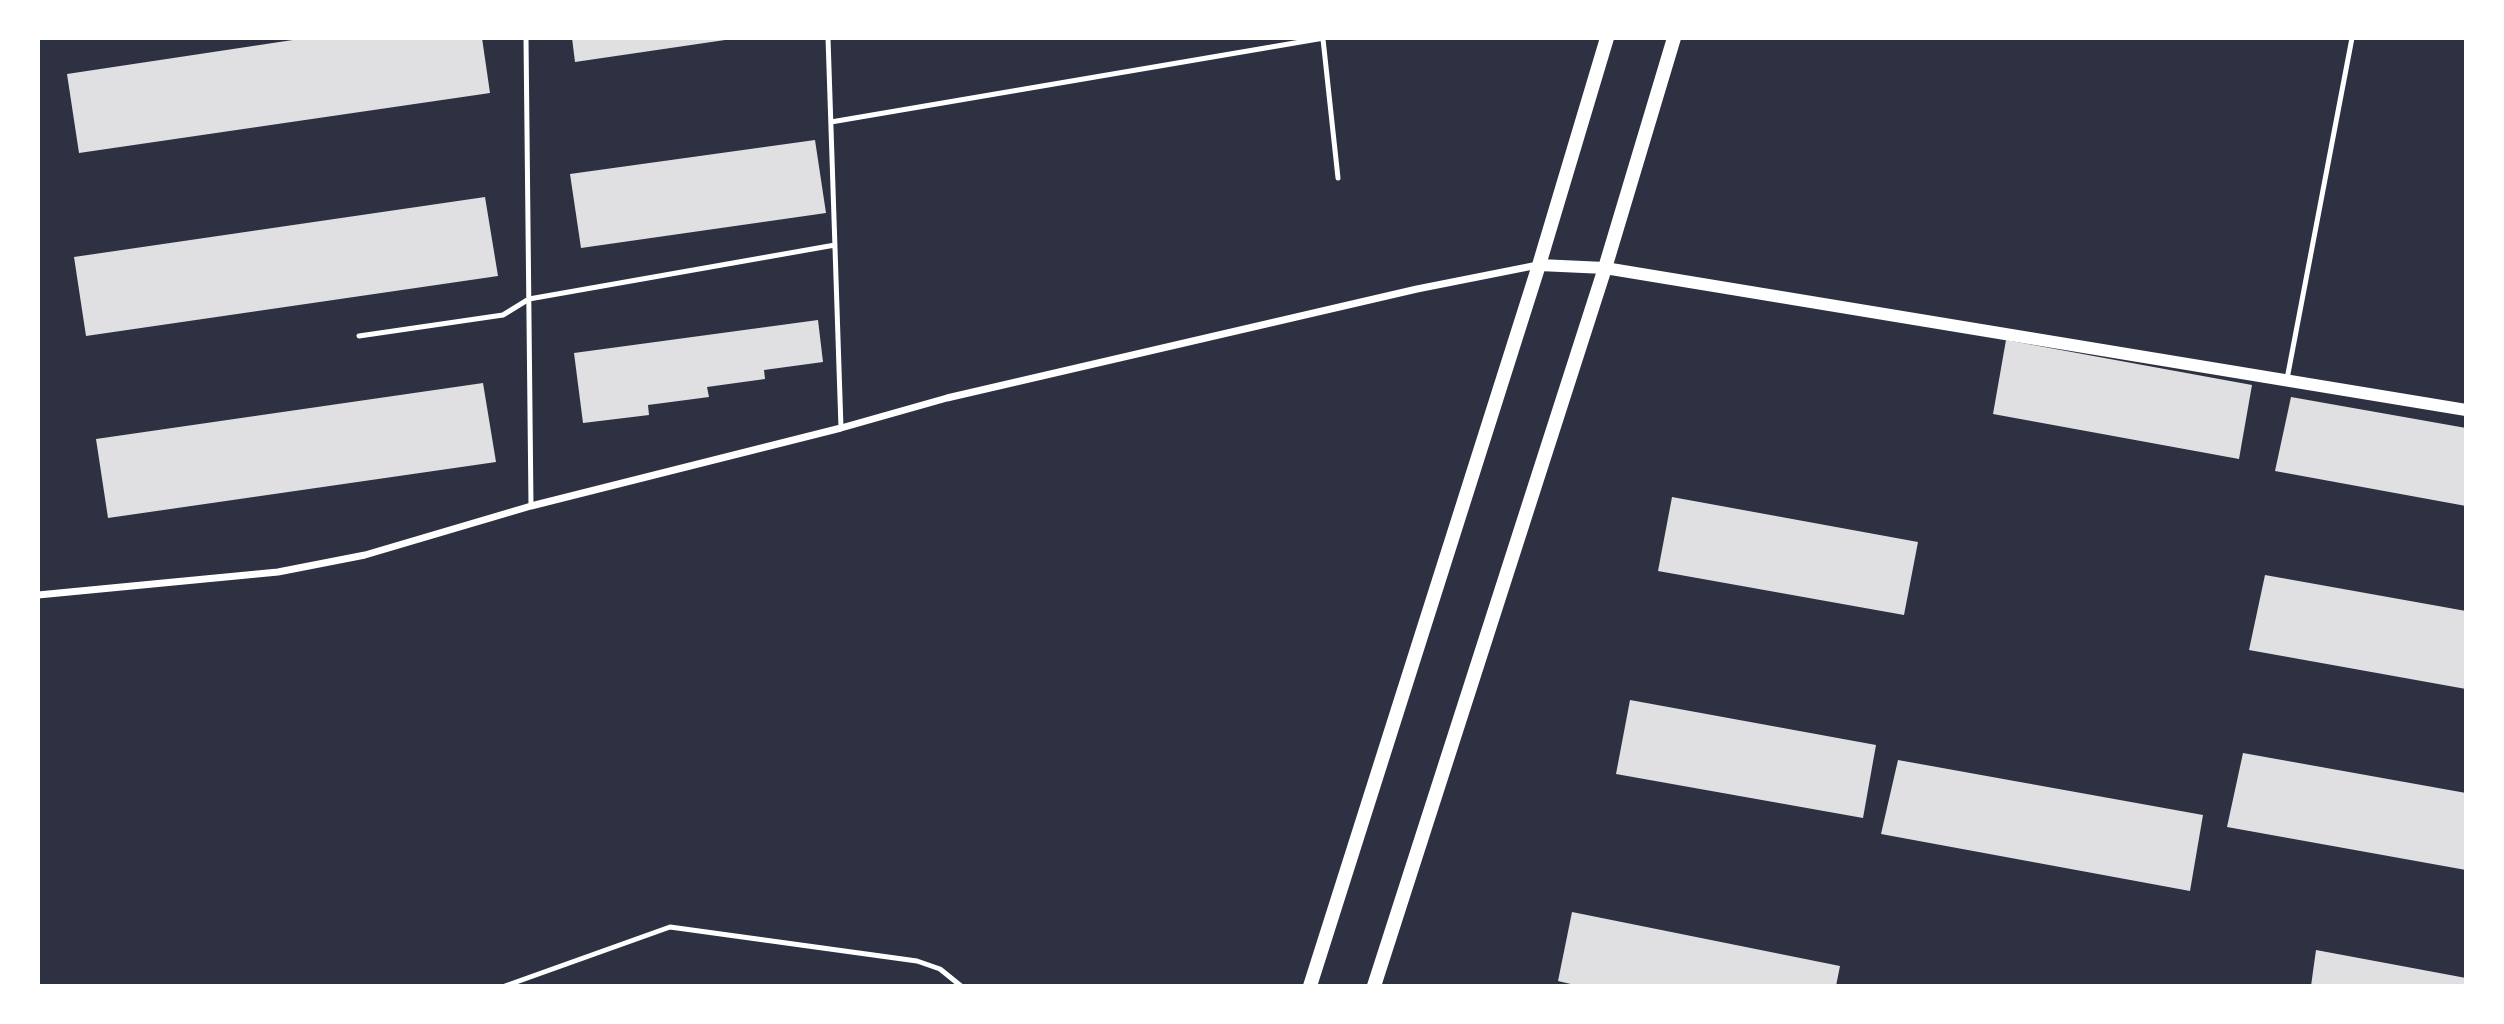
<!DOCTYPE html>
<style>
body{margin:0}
#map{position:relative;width:2504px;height:1024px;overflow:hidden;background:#2d3142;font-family:"Noto Serif",serif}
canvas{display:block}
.frame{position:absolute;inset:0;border:40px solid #fff;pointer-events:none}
</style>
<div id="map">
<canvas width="2504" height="1024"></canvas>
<div class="frame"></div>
</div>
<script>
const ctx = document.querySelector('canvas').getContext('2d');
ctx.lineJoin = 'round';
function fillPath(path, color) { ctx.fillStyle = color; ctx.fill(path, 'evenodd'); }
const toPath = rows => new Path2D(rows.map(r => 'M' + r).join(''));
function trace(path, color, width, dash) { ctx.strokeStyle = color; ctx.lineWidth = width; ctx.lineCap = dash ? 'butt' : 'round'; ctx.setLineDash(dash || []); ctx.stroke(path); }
const building = toPath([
 [306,38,482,38,490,93,79,153,67,74],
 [572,38,724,38,725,40,575,62],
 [815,140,826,213,581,248,570,174],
 [485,197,498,276,86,336,74,257],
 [818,320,823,362,764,370,765,379,707,387,709,397,648,405,649,415,583,423,574,353],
 [2006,340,2252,385,2239,459,1993,414],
 [483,383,496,462,108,518,96,439],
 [2291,397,2466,428,2466,506,2275,471],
 [1672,497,1918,542,1904,615,1658,571],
 [2265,575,2466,611,2466,689,2249,650],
 [1630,700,1876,745,1863,818,1616,774],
 [2243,753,2466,793,2466,870,2227,827],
 [1898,760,2203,815,2190,891,1881,834],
 [1572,912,1840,966,1836,986,1579,986,1558,981],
 [2316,950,2466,978,2466,986,2311,986]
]);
const service = toPath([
 [526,38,531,506],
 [828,38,841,428],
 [1323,39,1338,178],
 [831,122,1324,38],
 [359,336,503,315,529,299,835,245],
 [2287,379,2352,38],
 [505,986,670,927,917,961,940,969,961,986]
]);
const minor = toPath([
 [38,595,278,572,365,555,531,506,841,428,947,398,1417,289,1538,265]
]);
const tertiary = toPath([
 [1539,265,1605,268,2466,410]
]);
const secondary = toPath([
 [1310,986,1539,265,1607,38],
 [1374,986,1605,268,1674,38]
]);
fillPath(building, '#e0e0e3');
trace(service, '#fff', 5);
trace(minor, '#fff', 7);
trace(tertiary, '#fff', 12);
trace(secondary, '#fff', 14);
</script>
